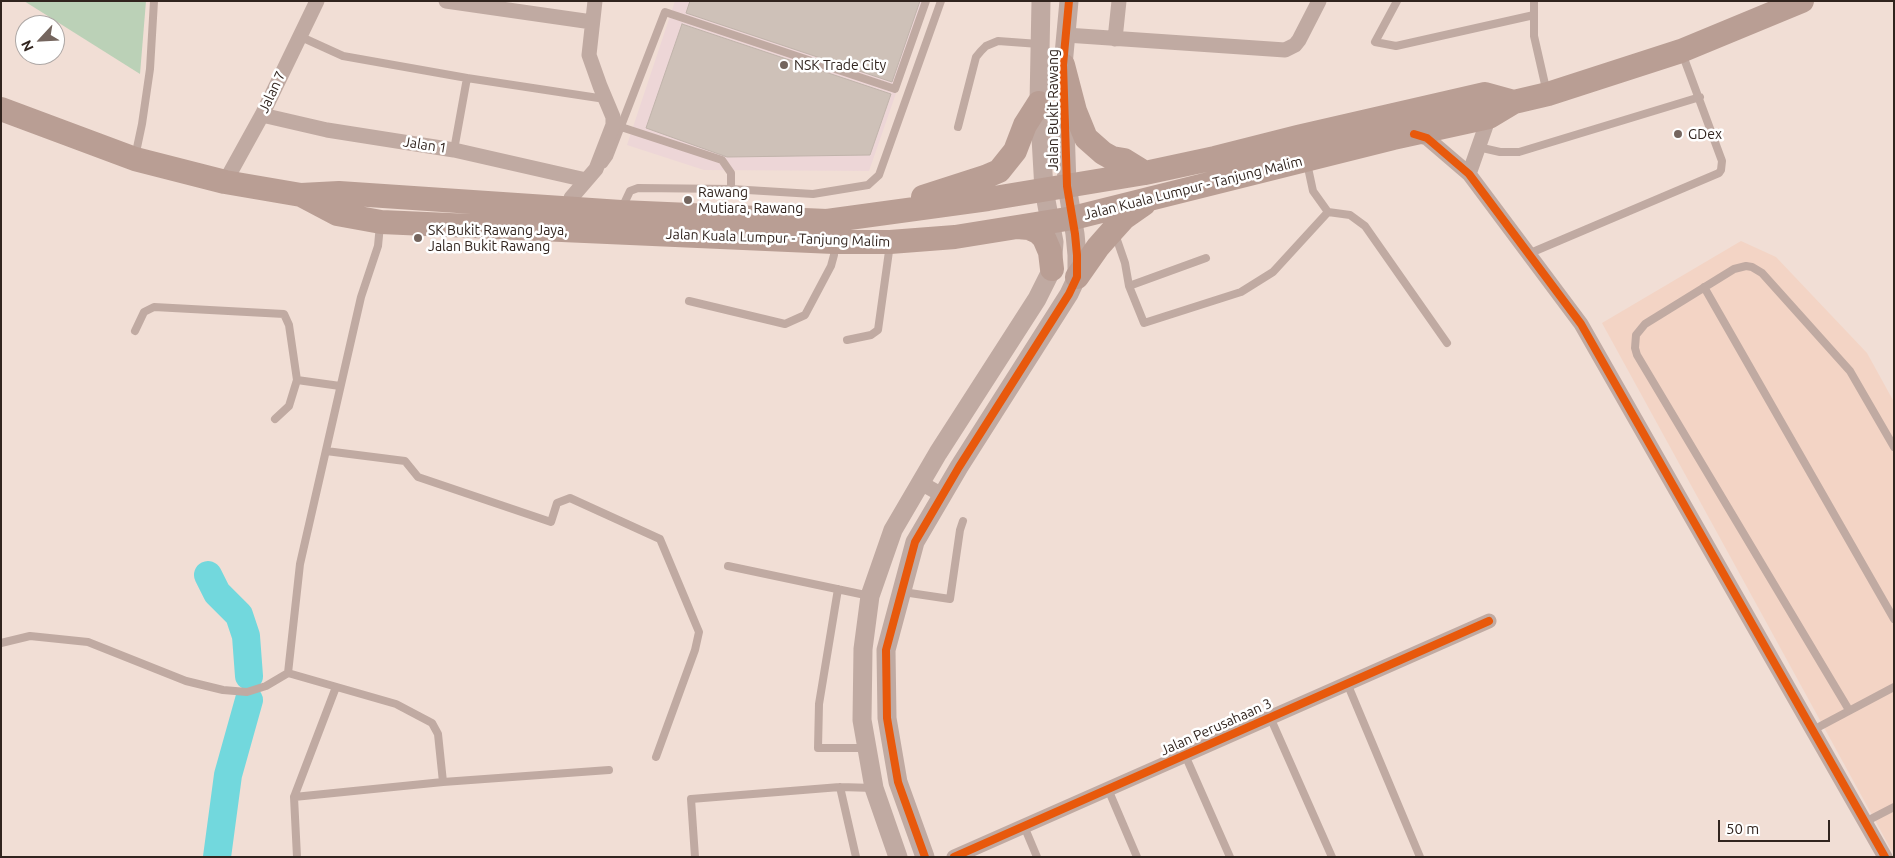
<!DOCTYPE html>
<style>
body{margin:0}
#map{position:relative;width:1895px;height:858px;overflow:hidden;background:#f1ded5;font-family:Ubuntu,sans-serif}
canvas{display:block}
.frame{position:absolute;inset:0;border:2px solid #31241e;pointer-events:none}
.north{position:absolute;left:15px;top:15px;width:50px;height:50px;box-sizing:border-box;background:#fff;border:1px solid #ada7a5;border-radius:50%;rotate:245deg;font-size:14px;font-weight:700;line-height:20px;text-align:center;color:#31241e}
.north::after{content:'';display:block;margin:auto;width:18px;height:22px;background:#74655e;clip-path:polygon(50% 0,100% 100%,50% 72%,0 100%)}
.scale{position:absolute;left:1718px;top:820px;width:112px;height:22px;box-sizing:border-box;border:2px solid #31241e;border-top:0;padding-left:6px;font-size:15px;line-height:18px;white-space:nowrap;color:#31241e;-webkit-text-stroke:4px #fff;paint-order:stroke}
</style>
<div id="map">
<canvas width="1895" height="858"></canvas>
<div class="frame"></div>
<div class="north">N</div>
<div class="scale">50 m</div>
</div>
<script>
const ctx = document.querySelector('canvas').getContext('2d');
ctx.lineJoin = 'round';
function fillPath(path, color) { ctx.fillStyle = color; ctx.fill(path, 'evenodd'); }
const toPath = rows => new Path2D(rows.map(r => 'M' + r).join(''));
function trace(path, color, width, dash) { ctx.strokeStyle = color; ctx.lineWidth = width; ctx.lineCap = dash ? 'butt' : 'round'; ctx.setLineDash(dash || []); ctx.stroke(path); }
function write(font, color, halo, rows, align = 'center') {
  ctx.font = font + ' Ubuntu,sans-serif'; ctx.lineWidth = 5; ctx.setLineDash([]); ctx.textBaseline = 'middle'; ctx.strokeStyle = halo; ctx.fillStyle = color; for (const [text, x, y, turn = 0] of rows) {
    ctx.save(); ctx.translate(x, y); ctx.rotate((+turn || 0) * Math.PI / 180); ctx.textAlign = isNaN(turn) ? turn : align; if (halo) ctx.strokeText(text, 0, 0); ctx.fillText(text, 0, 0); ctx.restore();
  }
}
const commercial = toPath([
 [675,1,928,1,869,171,704,170,627,145]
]);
const built = toPath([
 [1741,241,1776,257,1867,353,1894,402,1894,855,1602,323]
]);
const green = toPath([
 [24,1,146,1,140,74]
]);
const river = toPath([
 [208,575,217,593,239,615,246,636,249,676],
 [217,857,228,775,249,700]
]);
const building = toPath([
 [690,1,920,1,892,82,686,13,690,1],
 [682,24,891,94,870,155,727,157,646,128,682,24]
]);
const service = toPath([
 [1397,1,1375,42,1396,46,1534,15],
 [1534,1,1534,36,1547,93],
 [299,36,343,56,467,78,605,99],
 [621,127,722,160,731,173,731,189],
 [958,127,976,57,981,51,986,46,998,41,1039,44],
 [1478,147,1500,152,1519,152,1700,97],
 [454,150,467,78],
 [135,157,142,124,150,69,154,1],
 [1307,163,1313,191,1328,212,1350,215,1365,226,1447,343],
 [604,164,609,157,665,12,895,89,926,1],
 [622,208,630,191,638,188,731,189,813,194,868,185,879,175,941,1],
 [1115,234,1125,263,1129,286,1144,323,1241,292,1273,272,1328,212],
 [1528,254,1719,173,1721,170,1722,161,1682,53],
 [1129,286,1206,258],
 [1704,287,1894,619],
 [689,301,785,324,805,315,831,266,834,255,834,245],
 [135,331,144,312,154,307,284,314,289,325,297,380,340,386],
 [847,340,871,335,878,330,890,244],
 [275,419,289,406,297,380],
 [326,451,405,461,418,477,551,522,557,503,570,498,660,539,699,632,695,650,656,757],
 [728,566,870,596],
 [838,589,819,704,818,748,867,748],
 [903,592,950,599,960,530,963,521],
 [1,643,30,636,88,642,186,681,223,690,247,692,266,686,288,673,396,704,432,723,438,734,443,782,609,770],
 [288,673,300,564,361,297,378,246,380,225],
 [1347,683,1420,857],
 [1849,710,1637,355,1635,348,1636,335,1645,324,1734,269,1746,266,1752,267,1762,273,1850,371,1894,447],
 [1270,717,1332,857],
 [1813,730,1894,687],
 [1185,755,1230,857],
 [840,787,856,857],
 [1108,789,1137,857],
 [294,797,443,782],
 [1865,822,1894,807],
 [1024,826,1037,857],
 [297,857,294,797,336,687],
 [695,857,691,799,840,787,874,788]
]);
const minor = toPath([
 [446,1,592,22],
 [1066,35,1285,50,1295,45,1299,40,1319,1],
 [1115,39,1119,1],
 [262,115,327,130,454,150,586,180],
 [1414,134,1427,138,1469,174,1581,324,1885,857],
 [1469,174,1489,117],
 [225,182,262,115,317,1],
 [571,198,596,169,613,125,613,117,600,86,589,55,595,1],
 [921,483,942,495],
 [954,857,1489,621]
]);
const tertiary = toPath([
 [898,857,874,788,862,720,863,649,870,596,893,530,938,453,1037,299,1052,269,1054,242,1044,190,1039,103,1041,1],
 [925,857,898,782,887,718,886,650,915,542,959,467,1069,294,1077,277,1077,255,1075,234,1067,186,1063,65,1069,1]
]);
const primary = toPath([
 [1063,65,1075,111,1086,138,1103,153,1112,158,1124,160,1145,173],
 [1,109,135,159,225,182,301,195,339,193,621,212,827,221,988,199,1145,173,1215,158,1298,137,1485,94,1514,102],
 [301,195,337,214,381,222,834,242,890,242,955,237,1073,218,1393,138,1489,117,1514,102,1548,94,1681,51,1802,1],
 [923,197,985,177,999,171,1015,151,1025,125,1039,103],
 [1017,227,1029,228,1038,232,1044,238,1050,252,1052,269],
 [1077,277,1098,247,1113,230,1124,218,1144,204]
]);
const cycleway = toPath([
 [1414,134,1427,138,1469,174,1581,324,1885,857],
 [925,857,898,782,887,718,886,650,915,542,959,467,1069,294,1077,277,1077,255,1075,234,1067,186,1063,65,1069,1],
 [954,857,1489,621]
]);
const markers = [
 [784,65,5,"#74655e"],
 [1678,134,5,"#74655e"],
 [688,200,5,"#74655e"],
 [418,238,5,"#74655e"]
];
const poiNames = [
 ["NSK Trade City",794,65],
 ["GDex",1688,134],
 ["Rawang",698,192],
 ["Mutiara, Rawang",698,208],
 ["SK Bukit Rawang Jaya,",428,230],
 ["Jalan Bukit Rawang",428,246]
];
const streetNames = [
 ["Jalan 7",272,92,-65],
 ["Jalan Bukit Rawang",1053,110,-90],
 ["Jalan 1",425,145,9],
 ["Jalan Kuala Lumpur - Tanjung Malim",1193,188,-14],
 ["Jalan Kuala Lumpur - Tanjung Malim",778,238,2],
 ["Jalan Perusahaan 3",1216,727,-24]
];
fillPath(commercial, '#edd6d7');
fillPath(built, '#f3d4c5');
fillPath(green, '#bbd1b7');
trace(river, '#72d8dd', 28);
fillPath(building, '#cec1b8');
trace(building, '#c1b4ab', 1);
trace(service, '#c0aaa2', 8);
trace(minor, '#c0aaa2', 15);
trace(tertiary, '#c0aaa2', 19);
trace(primary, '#b99e94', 24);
trace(cycleway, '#e8590c', 8);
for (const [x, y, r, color] of markers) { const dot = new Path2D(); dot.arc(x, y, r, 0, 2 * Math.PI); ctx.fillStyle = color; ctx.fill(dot); trace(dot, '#fff', 2); }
write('14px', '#31241e', '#fff', poiNames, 'left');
write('14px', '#31241e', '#fff', streetNames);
</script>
